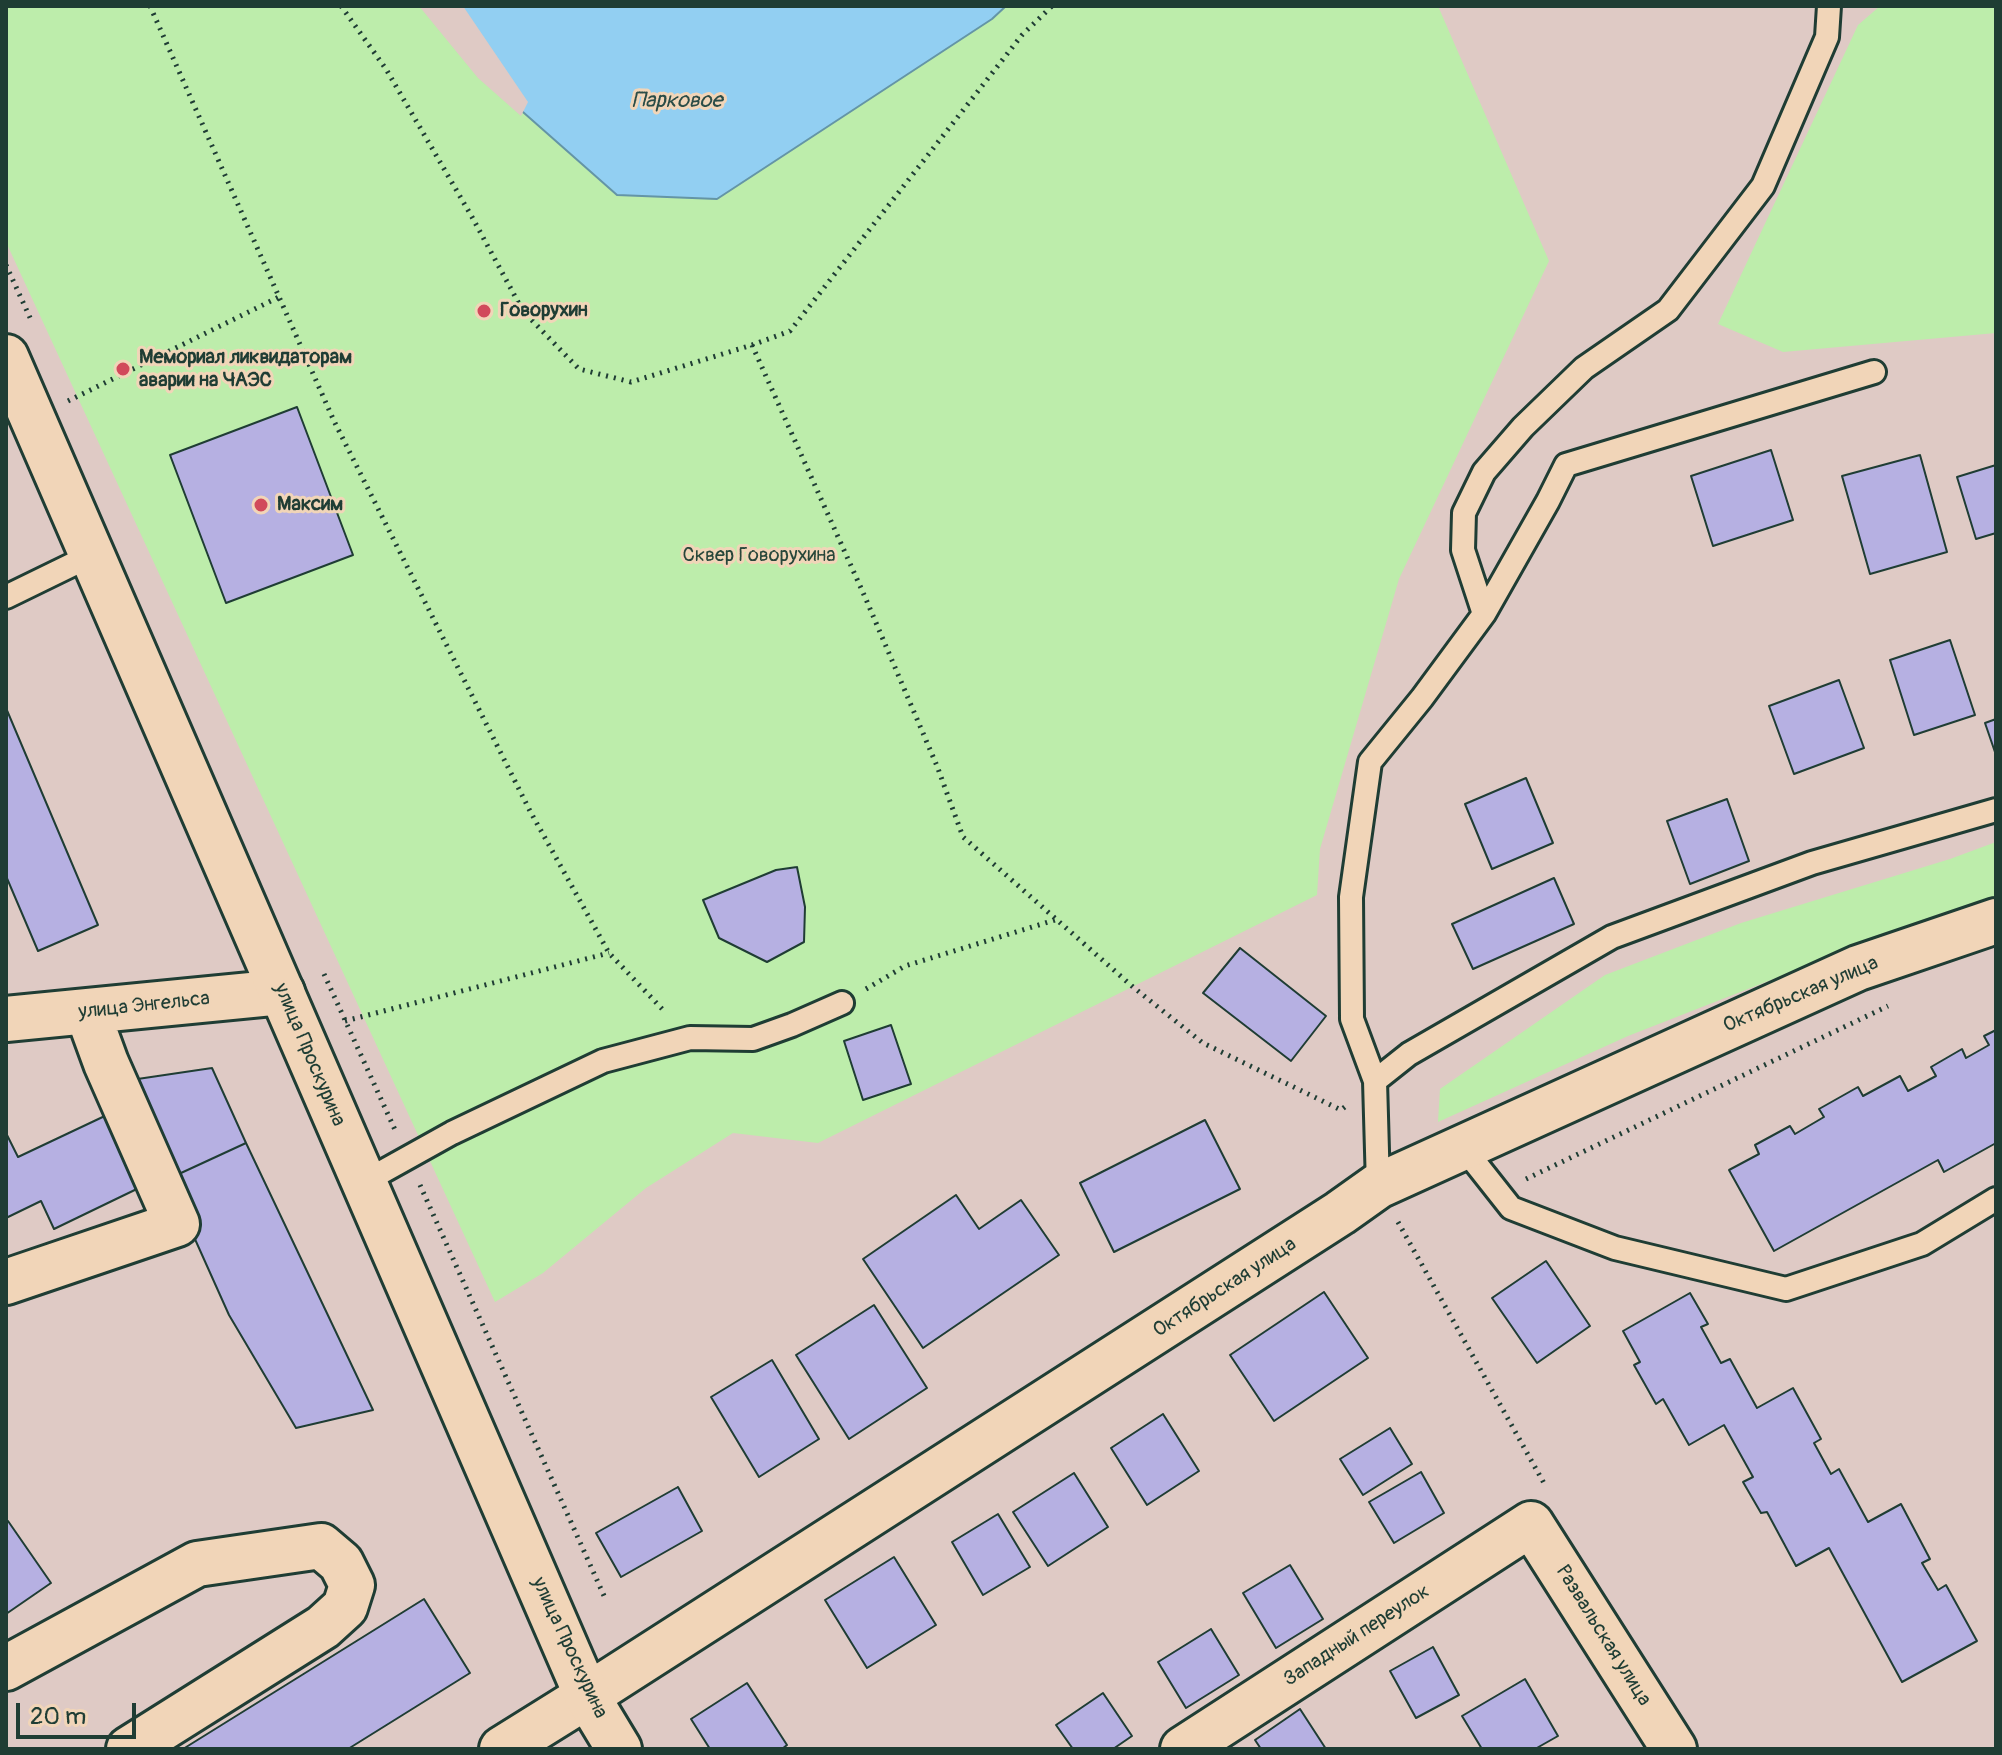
<!DOCTYPE html>
<meta charset="utf-8">
<style>
body{margin:0}
#map{position:relative;width:2002px;height:1755px;overflow:hidden;background:#dfcac5;font-family:Pangolin,sans-serif}
canvas{display:block}
.frame{position:absolute;inset:0;border:8px solid #1f3d34;pointer-events:none}
.scale{position:absolute;left:16px;top:1703px;width:120px;height:36px;box-sizing:border-box;border:4px solid #1f3d34;border-top:0;padding-left:10px;font-size:24px;line-height:28px;white-space:nowrap;color:#1f3d34;-webkit-text-stroke:6px #f1d5b8;paint-order:stroke}
</style>
<div id="map">
<canvas width="2002" height="1755"></canvas>
<div class="frame"></div>
<div class="scale">20 m</div>
</div>
<script>
const ctx = document.querySelector('canvas').getContext('2d');
ctx.lineJoin = 'round';
function fillPath(path, color) { ctx.fillStyle = color; ctx.fill(path, 'evenodd'); }
const toPath = rows => new Path2D(rows.map(r => 'M' + r).join(''));
function trace(path, color, width, dash) { ctx.strokeStyle = color; ctx.lineWidth = width; ctx.lineCap = dash ? 'butt' : 'round'; ctx.setLineDash(dash || []); ctx.stroke(path); }
function write(font, color, halo, rows, align = 'center') {
  ctx.font = font + ' Pangolin,sans-serif'; ctx.lineWidth = 6; ctx.setLineDash([]); ctx.textBaseline = 'middle'; ctx.strokeStyle = halo; ctx.fillStyle = color; for (const [text, x, y, turn = 0] of rows) {
    ctx.save(); ctx.translate(x, y); ctx.rotate((+turn || 0) * Math.PI / 180); ctx.textAlign = isNaN(turn) ? turn : align; if (halo) ctx.strokeText(text, 0, 0); ctx.fillText(text, 0, 0); ctx.restore();
  }
}
const green = toPath([
 [6,6,1438,6,1549,261,1399,579,1320,849,1317,895,818,1143,733,1133,646,1188,543,1273,495,1302,6,242],
 [1880,6,1996,6,1996,333,1783,352,1718,324,1858,25],
 [1996,842,1996,901,1942,913,1628,1036,1438,1122,1440,1089,1605,975,1741,923,1950,859]
]);
const water = toPath([
 [423,6,1006,6,992,19,717,199,617,195,481,75,423,6]
]);
const pier = toPath([
 [419,6,463,6,528,102,521,116,478,78]
]);
const building = toPath([
 [297,407,353,555,226,603,170,455,297,407],
 [1771,450,1793,520,1713,546,1691,476,1771,450],
 [1920,455,1947,552,1870,574,1842,476,1920,455],
 [1996,465,1996,533,1976,539,1957,477,1996,465],
 [1950,640,1975,715,1914,735,1890,660,1950,640],
 [1839,680,1864,748,1794,774,1769,706,1839,680],
 [6,708,98,925,38,951,6,876,6,708],
 [1996,719,1996,755,1985,723,1996,719],
 [1526,778,1553,843,1492,869,1465,804,1526,778],
 [1727,799,1749,861,1690,884,1667,821,1727,799],
 [797,867,805,907,804,942,767,962,719,938,703,900,776,870,797,867],
 [1554,878,1574,924,1473,969,1452,924,1554,878],
 [1240,948,1326,1016,1291,1061,1203,993,1240,948],
 [891,1025,911,1084,863,1100,844,1041,891,1025],
 [1996,1030,1996,1143,1944,1172,1938,1160,1774,1251,1729,1170,1759,1154,1755,1145,1790,1126,1795,1134,1824,1117,1819,1109,1858,1087,1863,1096,1900,1076,1908,1091,1936,1076,1931,1067,1962,1049,1966,1058,1989,1045,1984,1036,1996,1030],
 [212,1068,246,1143,168,1179,124,1081,212,1068],
 [109,1114,143,1186,54,1229,41,1201,6,1218,6,1133,18,1157,109,1114],
 [1205,1120,1240,1189,1114,1252,1080,1183,1205,1120],
 [246,1143,373,1410,296,1428,229,1315,168,1179,246,1143],
 [956,1195,979,1229,1021,1200,1059,1255,923,1348,863,1259,956,1195],
 [1546,1261,1590,1326,1537,1363,1492,1298,1546,1261],
 [1324,1292,1368,1358,1274,1421,1230,1355,1324,1292],
 [1690,1293,1708,1324,1701,1327,1721,1363,1730,1359,1757,1408,1793,1388,1821,1439,1814,1443,1831,1474,1839,1469,1868,1522,1901,1504,1930,1559,1922,1563,1938,1590,1946,1585,1977,1641,1902,1682,1829,1548,1796,1566,1767,1512,1761,1513,1743,1482,1753,1477,1724,1425,1689,1445,1663,1399,1656,1404,1634,1365,1640,1362,1623,1331,1690,1293],
 [874,1305,927,1388,849,1439,796,1355,874,1305],
 [772,1360,819,1439,759,1477,711,1397,772,1360],
 [1163,1414,1199,1471,1147,1505,1111,1448,1163,1414],
 [1390,1428,1412,1464,1363,1495,1340,1459,1390,1428],
 [1421,1472,1444,1513,1394,1543,1369,1502,1421,1472],
 [1074,1473,1108,1527,1048,1566,1013,1512,1074,1473],
 [678,1487,702,1531,621,1577,596,1533,678,1487],
 [998,1514,1030,1567,983,1595,952,1542,998,1514],
 [8,1521,51,1583,6,1614,6,1522,8,1521],
 [894,1557,936,1625,867,1668,825,1600,894,1557],
 [1290,1565,1323,1619,1276,1648,1243,1593,1290,1565],
 [424,1599,470,1673,348,1749,183,1749,424,1599],
 [1211,1629,1239,1675,1186,1708,1158,1662,1211,1629],
 [1433,1647,1459,1695,1416,1718,1390,1671,1433,1647],
 [1525,1679,1558,1736,1535,1749,1482,1749,1462,1716,1525,1679],
 [747,1683,787,1745,782,1749,710,1749,691,1719,747,1683],
 [1103,1693,1132,1736,1113,1749,1073,1749,1056,1725,1103,1693],
 [1300,1709,1326,1749,1261,1749,1255,1740,1300,1709]
]);
const path = toPath([
 [150,6,334,421,530,811,609,953,666,1013],
 [341,6,386,69,472,217,523,311,579,369,631,382,752,345,790,331,1022,35,1052,6],
 [6,265,32,322],
 [752,345,865,597,937,766,963,837,1133,987,1203,1043,1341,1110,1346,1106],
 [68,401,279,297],
 [324,974,396,1132],
 [866,989,905,966,1055,920],
 [345,1021,609,953],
 [1526,1179,1888,1006],
 [420,1185,605,1598],
 [1398,1222,1545,1485]
]);
const service = toPath([
 [6,597,92,555],
 [1484,614,1463,550,1464,513,1484,472,1523,427,1584,368,1668,310,1763,186,1827,37,1829,6],
 [1375,1081,1409,1054,1612,937,1812,863,1996,810],
 [1462,1146,1511,1208,1615,1248,1786,1289,1922,1244,1996,1199],
 [364,1182,452,1133,603,1061,690,1038,753,1039,792,1025,842,1003],
 [1378,1186,1375,1081,1352,1019,1351,897,1370,762,1422,698,1484,614,1548,501,1566,465,1874,372]
]);
const minor = toPath([
 [6,1019,282,992],
 [6,1282,177,1224,106,1063,87,1011],
 [6,1668,197,1564,321,1546,341,1563,352,1585,345,1607,323,1627,129,1749],
 [502,1749,587,1696,1340,1213,1378,1186,1858,968,1996,921],
 [1183,1749,1531,1524,1674,1749]
]);
const tertiary = toPath([
 [6,357,587,1696,619,1749]
]);
const markers = [
 [484,311,8,"#d1495b"],
 [123,369,8,"#d1495b"],
 [261,505,8,"#d1495b"]
];
const poiNames = [
 ["Говорухин",500,311],
 ["Мемориал ликвидаторам",139,358],
 ["аварии на ЧАЭС",139,381],
 ["Максим",277,505]
];
const parkNames = [
 ["Сквер Говорухина",759,556]
];
const streetNames = [
 ["Октябрьская улица",1801,995,-23],
 ["улица Энгельса",144,1006,-6],
 ["улица Проскурина",309,1055,67],
 ["Октябрьская улица",1225,1288,-33],
 ["Западный переулок",1357,1636,-33],
 ["Развальская улица",1603,1636,58],
 ["улица Проскурина",569,1648,65]
];
const waterNames = [
 ["Парковое",677,101]
];
fillPath(green, '#bdedab');
fillPath(water, '#92cff2');
trace(water, '#6495a6', 2);
fillPath(pier, '#dfcac5');
fillPath(building, '#b6b0e2');
trace(building, '#1f3d34', 2);
trace(service, '#1f3d34', 28);
trace(minor, '#1f3d34', 50);
trace(tertiary, '#1f3d34', 50);
trace(path, '#1f3d34', 5, [2, 6]);
trace(service, '#f1d5b8', 22);
trace(minor, '#f1d5b8', 44);
trace(tertiary, '#f1d5b8', 44);
for (const [x, y, r, color] of markers) { const dot = new Path2D(); dot.arc(x, y, r, 0, 2 * Math.PI); ctx.fillStyle = color; ctx.fill(dot); trace(dot, '#f1d5b8', 3); }
write('bold 20px', '#1f3d34', '#f1d5b8', poiNames, 'left');
write('20px', '#27463a', '#f1d5b8', parkNames);
write('20px', '#1f3d34', '#f1d5b8', streetNames);
write('italic 22px', '#2a4c47', '#f1d5b8', waterNames);
</script>
